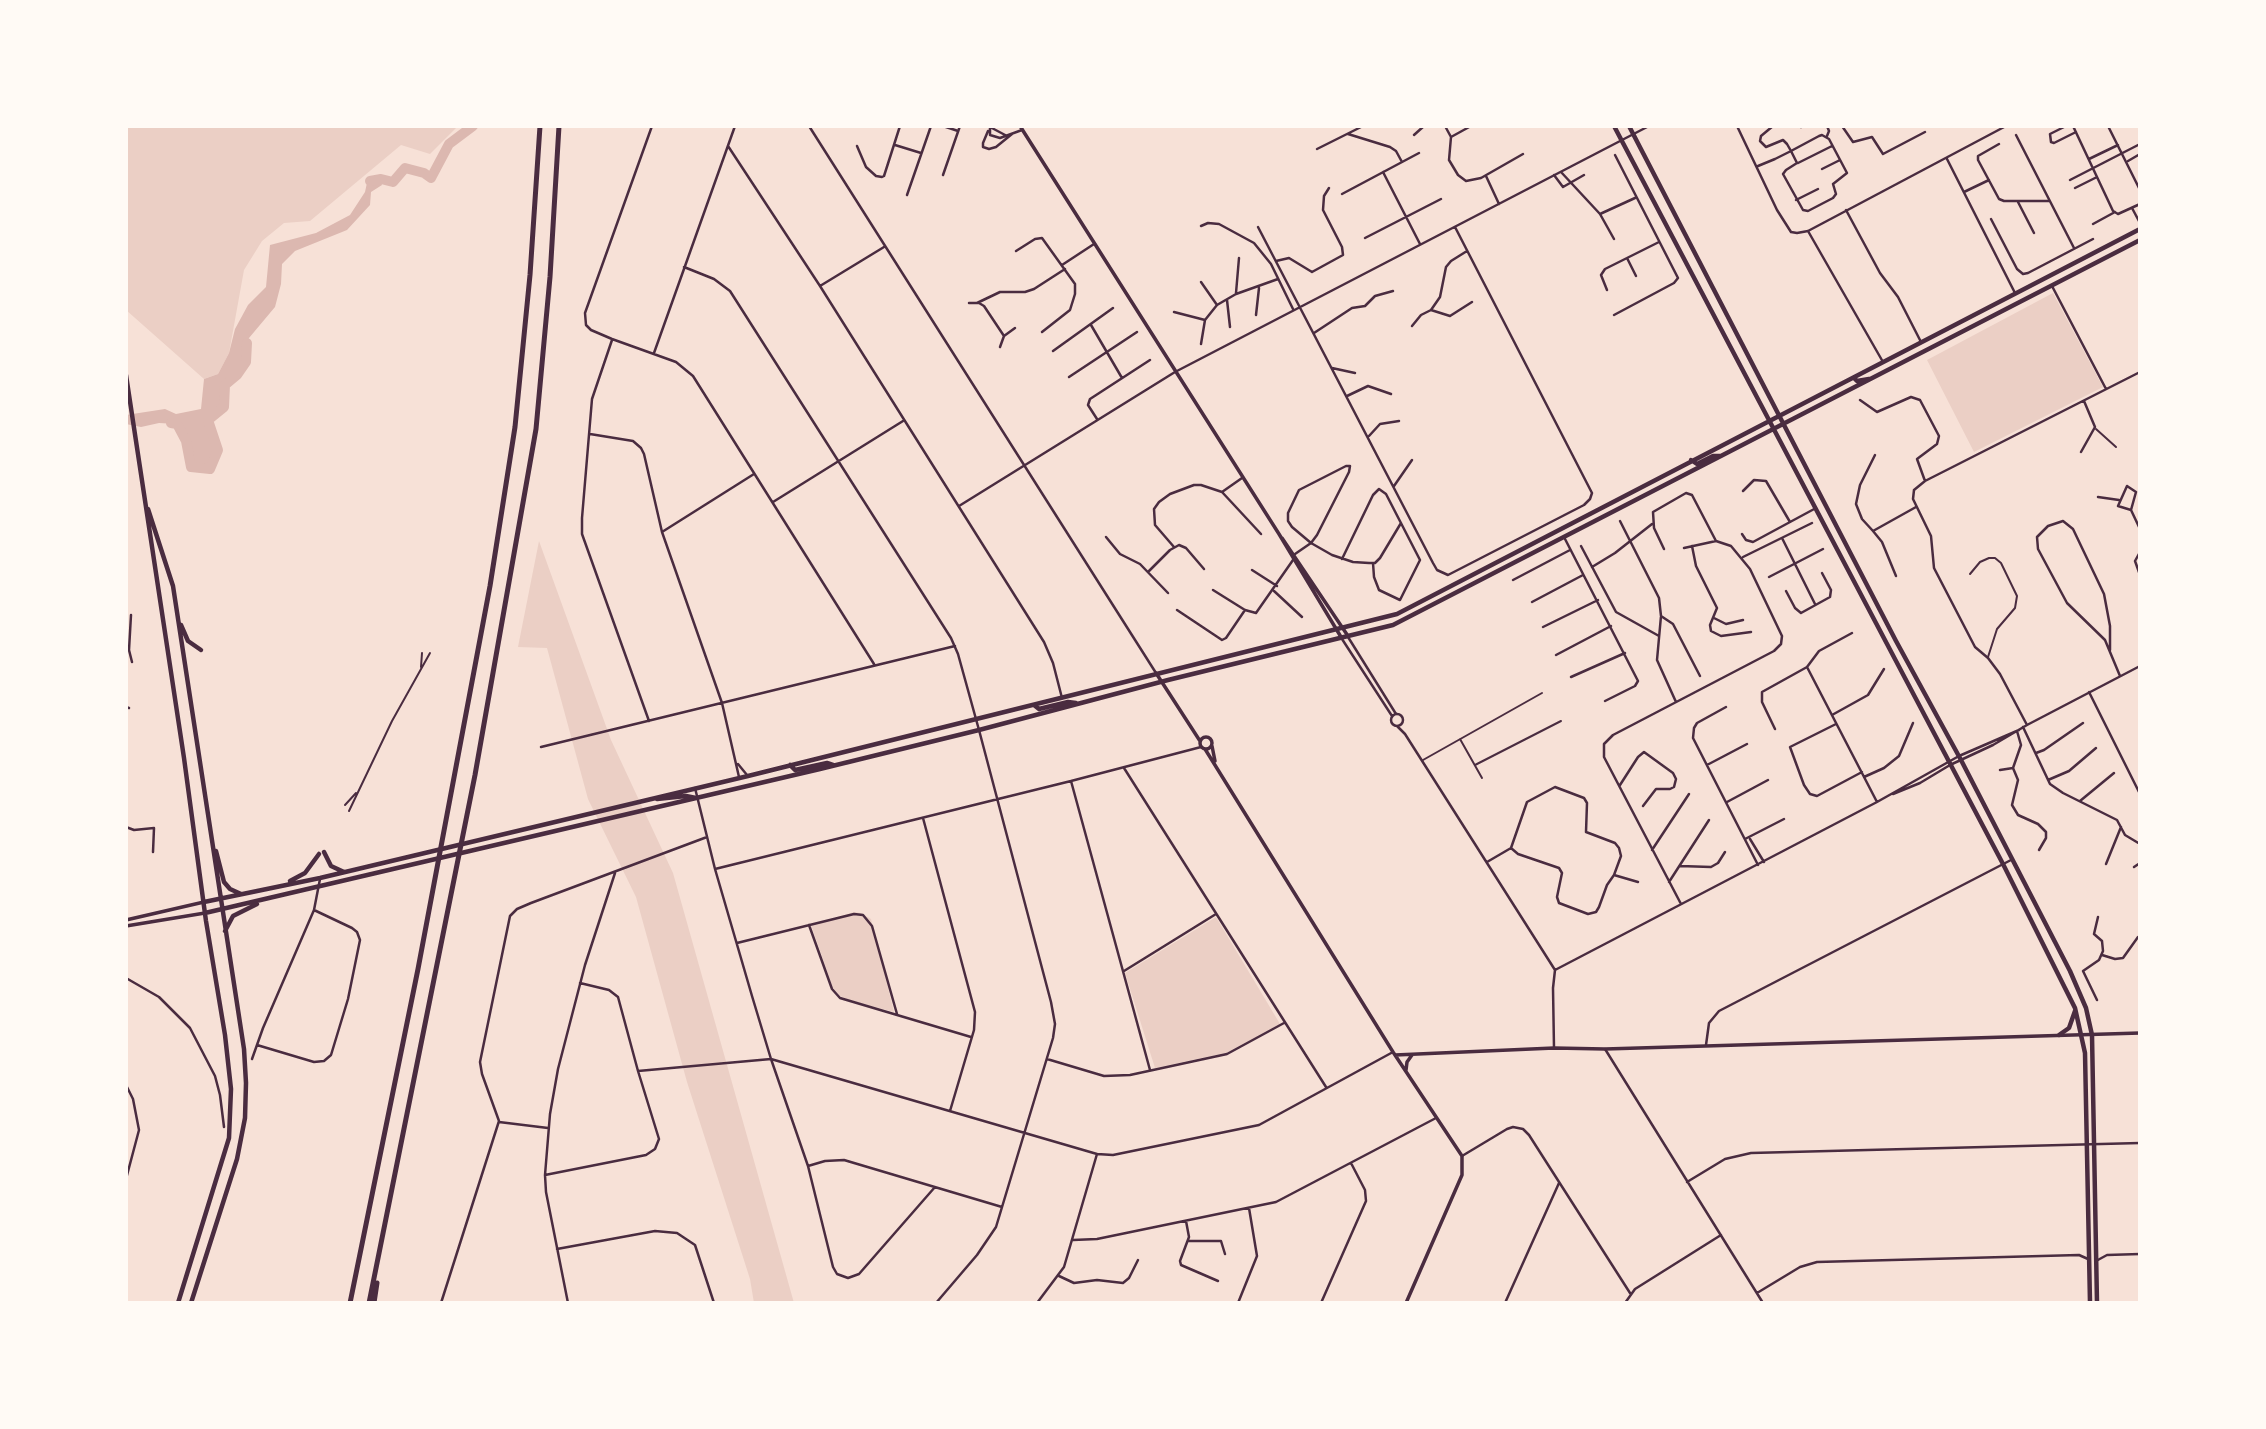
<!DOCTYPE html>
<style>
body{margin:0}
#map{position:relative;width:2266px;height:1429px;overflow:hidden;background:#f7e1d7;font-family:Inter,sans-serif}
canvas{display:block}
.frame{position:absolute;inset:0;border:128px solid #fffaf5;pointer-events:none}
</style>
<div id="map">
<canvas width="2266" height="1429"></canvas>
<div class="frame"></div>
</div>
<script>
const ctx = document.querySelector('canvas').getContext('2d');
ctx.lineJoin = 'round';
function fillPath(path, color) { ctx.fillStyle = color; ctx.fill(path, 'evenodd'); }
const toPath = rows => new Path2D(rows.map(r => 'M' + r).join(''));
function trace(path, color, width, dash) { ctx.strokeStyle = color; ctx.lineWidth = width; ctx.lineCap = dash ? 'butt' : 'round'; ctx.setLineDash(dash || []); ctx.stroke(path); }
const green = toPath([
 [126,126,458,126,430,154,401,145,310,221,284,223,262,241,244,270,229,353,218,374,204,379,126,310],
 [2053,293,2103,387,1974,452,1927,360],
 [539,541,611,740,673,873,794,1303,754,1303,750,1279,687,1082,636,897,588,799,547,648,518,647],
 [854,912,861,913,871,919,894,1012,849,1000,840,996,833,988,811,925],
 [1216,917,1280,1024,1226,1053,1155,1068,1125,973]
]);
const water = toPath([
 [379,177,382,185,371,192,370,205,347,230,295,251,282,264,281,284,275,307,249,338,245,349,246,362,237,375,225,385,224,407,209,420,218,450,210,469,191,467,186,441,176,424,159,423,141,427,126,424,126,415,165,409,176,414,201,409,204,379,218,374,229,353,235,329,248,305,266,287,270,245,316,233,350,215,365,192,368,178]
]);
const river = toPath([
 [370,181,381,179,393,182,405,168,424,173,431,178,449,144,473,126],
 [171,423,177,424,186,441,191,467,210,469,218,450,208,420,224,407,225,385,237,375,246,362,247,343]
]);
const service = toPath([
 [2096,429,2116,447],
 [1970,574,1980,562,1989,558,1995,558,2001,563,2017,596,2015,608,1997,629,1988,657],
 [421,667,422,653],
 [1460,739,1482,778],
 [1423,760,1542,693],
 [1475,765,1561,721],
 [345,805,356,793],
 [349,811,392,721,430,653]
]);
const minor = toPath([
 [652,126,585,313,586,325,591,330,612,339,676,362,693,376,874,664],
 [809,126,1156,673],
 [943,126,958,131],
 [990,126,990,135,1000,138,1022,130],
 [1445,126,1451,137,1449,160,1458,175,1466,181,1481,178,1523,154],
 [1737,126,1777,210,1791,232,1797,233,1808,231,2006,126],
 [1842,126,1853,142,1872,137,1883,154,1925,132],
 [2066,126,2050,134,2051,142,2054,143,2076,132],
 [2073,126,2113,211,2118,214,2140,204],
 [2108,126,2140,190],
 [990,127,1007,136],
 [1801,127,1804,126],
 [988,131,983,143,983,147,989,149,996,147,1012,134],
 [1348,134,1390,147,1396,151,1402,162],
 [1414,135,1424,126],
 [2016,135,2074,248],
 [1827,136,1829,131,1827,126],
 [1451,137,1471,126],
 [1999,144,1978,156,1978,160,1999,199,2004,201,2049,201],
 [895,145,921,153],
 [728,146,820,286,1044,642,1053,663,1062,698],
 [857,146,866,167,876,176,882,177,884,176,900,126],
 [1317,149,1363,126],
 [1947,159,2015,293],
 [2089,159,2118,145],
 [2128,161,2140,154],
 [1798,163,1832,146],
 [1758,166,1775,159,1791,151,1819,136,1822,135,1829,139,1847,173,1833,184,1836,194,1833,198,1808,211,1803,210,1783,174,1786,170,1797,163,1791,151,1787,144,1783,140,1766,147,1760,141,1761,136,1773,126],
 [1822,169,1840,160],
 [1383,172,1420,244],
 [1561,172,1600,214,1614,239],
 [943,175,960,126],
 [1554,175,1563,187,1584,175],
 [1486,176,1499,204],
 [2070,180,2140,144],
 [2075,188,2097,177],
 [1964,192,1989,180],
 [1342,194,1419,153],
 [907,195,931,126],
 [1796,200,1818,189],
 [2018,202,2034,233],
 [2132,208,2140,223],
 [1846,210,1880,273,1898,297,1921,342],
 [1600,214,1635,198],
 [1991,219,2017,269,2023,274,2028,273,2093,239],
 [2093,224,2115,212],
 [1201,226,1208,223,1219,224,1254,243,1271,264,1293,309],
 [1258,227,1433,563,1437,570,1448,575,1584,505,1590,499,1592,493,1455,227],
 [1808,231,1883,362],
 [1365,238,1441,199],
 [1016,251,1035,239,1042,238,1075,284,1075,294,1070,310,1042,332],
 [1627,258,1636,276],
 [1276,261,1289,258,1312,272,1343,255,1342,247,1323,210,1324,196,1329,188],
 [1062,265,1094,244],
 [684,267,714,279,730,291,951,638,958,654,979,730,1051,1002,1055,1024,1053,1038,996,1227,977,1255,936,1303],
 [1201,282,1217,305],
 [820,286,884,247],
 [2052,286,2106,389],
 [1607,290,1601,275,1605,269,1659,242],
 [1236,293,1239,258],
 [1227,300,1230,327],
 [969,303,979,303,984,306,1004,336,1000,347],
 [977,303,1000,292,1025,292,1034,289,1065,269],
 [1431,310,1450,316,1472,302],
 [1174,312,1205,320,1217,305,1236,294,1278,279],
 [1256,315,1259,288],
 [1614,315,1674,283,1678,278,1615,155],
 [1091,325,1122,378],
 [1412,326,1421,315,1431,310,1440,297,1446,267,1451,261,1467,251],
 [1314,333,1352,308,1365,306,1375,296,1393,291],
 [1004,336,1015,328],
 [612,340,592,399,582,518,582,534,649,721],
 [1201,344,1205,320],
 [1053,351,1113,308],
 [654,353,735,126],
 [1332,368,1355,373],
 [1069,377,1137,332],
 [1347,396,1368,386,1391,394],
 [1860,400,1877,412,1911,397,1920,400,1939,436,1937,444,1917,459,1925,481],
 [1097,419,1088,405,1090,399,1150,360],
 [590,434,633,441,641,448,644,454,662,532,722,703,739,777],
 [1369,436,1380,424,1399,421],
 [2081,452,2095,427,2084,401],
 [1394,486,1412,460],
 [1743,491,1754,480,1766,481,1790,522],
 [1222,492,1242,478],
 [2098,497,2119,500],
 [773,502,903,421],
 [959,506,1175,372,1649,126],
 [2131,510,2118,506,2127,486,2136,492,2131,510,2140,529],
 [1620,521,1659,598,1661,616,1657,660,1676,702],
 [1873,531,1862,519,1856,504,1860,485,1875,455],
 [662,532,754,474],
 [1742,534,1746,540,1753,542,1816,508],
 [1106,537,1120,554,1140,564,1168,593],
 [1564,537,1638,681,1635,686,1605,701],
 [1782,538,1815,604],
 [1581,546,1616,612,1659,636],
 [1692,546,1696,566,1717,608,1710,625,1711,631,1721,636,1751,632],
 [1174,547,1155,525,1154,509,1159,502,1170,494,1194,485,1201,485,1222,492,1261,534],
 [1664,549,1654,528,1653,512,1686,493,1692,495,1716,541],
 [2140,552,2135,561,2140,575],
 [1295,554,1311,543,1317,535,1349,472,1350,466,1346,466,1299,490,1288,513,1288,521,1292,527,1311,543,1332,555,1353,562,1369,563,1375,563,1380,558,1401,523],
 [1743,557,1812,523],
 [1342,559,1373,495,1379,489,1386,494,1420,560,1400,600,1379,590,1374,577,1373,563],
 [1592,567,1615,553,1652,524],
 [1252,570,1277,586],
 [1148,572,1170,550,1179,545,1186,548,1204,569],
 [1896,576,1882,542,1873,531,1916,507],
 [1769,577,1823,549],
 [1513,580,1570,550],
 [1213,590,1245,610,1256,613,1293,560],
 [1274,591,1302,617],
 [1786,591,1795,608,1801,613,1830,597,1831,590,1822,573],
 [1532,602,1583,575],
 [1177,610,1222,640,1226,638,1245,610],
 [131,615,129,650,132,662],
 [1661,616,1673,624,1700,676],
 [1714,618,1726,624,1743,620],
 [1543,627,1598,600],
 [1348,637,1396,714],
 [1342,639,1392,716],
 [2110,650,2110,626,2104,594,2073,529,2063,521,2048,526,2037,537,2038,549,2067,603,2105,640,2120,676],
 [1556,655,1611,626],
 [1807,667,1877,802],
 [1807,667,1819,651,1852,633],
 [1571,677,1625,653],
 [2089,692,2140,794],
 [126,707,129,708],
 [1726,707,1697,723,1694,728,1693,738,1758,865],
 '1391 720a6 6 0 1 1 12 0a6 6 0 1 1-12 0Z',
 [1832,715,1868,695,1884,669],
 [1836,724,1790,747,1804,785,1810,794,1817,796,1862,772],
 [2027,725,2000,674,1988,658,1975,647,1934,568,1931,536,1913,499,1914,490,1925,481,2140,372],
 [1397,726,1405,734,1555,970],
 [2023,727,2050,784,2063,793,2117,820,2125,835,2140,844],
 [1775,729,1762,702,1762,692,1807,667],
 [2017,731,2021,745,2013,768,2018,780,2012,805,2018,815,2038,824,2046,832,2046,838,2039,850],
 [541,747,955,646],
 [2036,753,2044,750,2083,723],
 [738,764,747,775],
 [1707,765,1747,744],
 [1124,768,1326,1087],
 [2000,770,2013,768],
 [1864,777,1884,768,1899,756,1913,723],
 [2048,780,2069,771,2096,748],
 [1071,781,1150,1070],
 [1620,785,1638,757,1644,752,1673,773,1676,779,1674,787,1670,789,1656,789,1643,806],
 [695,788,715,869,752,996,771,1059,808,1166,833,1267,837,1274,848,1278,859,1274,935,1187],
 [1893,794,1920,783,1950,765,1993,745,2027,725,2140,666],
 [2080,801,2114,773],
 [1727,802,1768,780],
 [923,818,975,1012,974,1030,950,1111],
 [126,827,134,830,154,828,153,852],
 [1745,839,1784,819],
 [1750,839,1764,862],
 [1652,850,1689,794],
 [1487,862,1511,848,1527,802,1555,787,1584,798,1587,803,1586,832,1615,843,1619,848,1621,856,1614,875,1607,885,1599,907,1596,912,1588,914,1559,903,1557,897,1562,873,1559,868,1518,854,1511,848],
 [2106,864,2121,827],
 [1680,866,1711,867,1718,863,1725,852],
 [2134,867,2140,863],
 [715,869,1071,781,1201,747],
 [1614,875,1638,882],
 [1669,882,1709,820],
 [1681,904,1604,757,1604,744,1613,735,1774,651,1781,644,1782,636,1750,569,1731,546,1716,541,1684,548],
 [809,925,832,989,840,998,971,1037],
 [737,943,854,914,863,915,872,926,897,1014],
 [2102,955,2115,959,2123,958,2138,937,2140,938],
 [1124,971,1216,914],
 [126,978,159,997,190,1028,215,1076,220,1095,224,1127],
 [2097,1000,2083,971,2099,960,2103,951,2102,941,2094,934,2098,917],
 [257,1045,314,1062,324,1061,331,1055,348,999,360,940,357,932,352,928,314,910],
 [1706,1045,1709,1023,1719,1011,2011,860],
 [1554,1048,1553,988,1555,970,1877,802,1959,756,2019,730],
 [1605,1049,1763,1303],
 [252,1059,263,1028,314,910,320,879],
 [1047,1059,1104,1076,1130,1075,1227,1054,1284,1023],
 [638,1071,771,1059,1097,1154,1113,1155,1259,1125,1393,1052],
 [126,1085,133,1099,139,1130,126,1179],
 [499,1122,548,1128],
 [1462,1156,1507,1129,1513,1127,1523,1129,1529,1135,1630,1293],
 [808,1166,825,1161,844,1160,1002,1207],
 [545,1175,646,1155,655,1149,659,1139,638,1071,618,997,609,990,580,983],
 [1687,1182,1725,1159,1751,1153,2140,1143],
 [1186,1221,1189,1237,1180,1261,1181,1265,1218,1281],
 [1073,1240,1097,1239,1276,1202,1436,1118],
 [1188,1241,1221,1241,1225,1254],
 [557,1249,655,1231,677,1233,695,1245,714,1303],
 [2096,1261,2107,1255,2140,1254],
 [1059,1276,1074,1283,1097,1280,1123,1283,1129,1278,1138,1260],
 [1757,1293,1800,1267,1817,1262,2079,1255,2088,1259],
 [441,1303,499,1121,482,1074,480,1062,510,916,517,909,531,903,707,837],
 [568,1303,546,1192,545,1175,550,1114,558,1069,585,965,615,873],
 [691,1303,708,1303],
 [1037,1303,1064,1267,1097,1154],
 [1238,1303,1257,1256,1249,1208],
 [1321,1303,1366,1201,1365,1190,1351,1163],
 [1505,1303,1559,1183],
 [1625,1303,1635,1289,1721,1235]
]);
const tertiary = toPath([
 [1020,126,1279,534,1341,637],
 [1282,538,1348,636],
 [1156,673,1200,741],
 '1200 743a6 6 0 1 1 12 0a6 6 0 1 1-12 0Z',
 [1212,746,1215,761],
 [1205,749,1393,1052,1462,1156,1462,1175,1406,1303],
 [126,920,204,902],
 [126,926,205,913],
 [1395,1055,1554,1048,1605,1049,2140,1033],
 [1406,1070,1407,1062,1412,1055]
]);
const secondary = toPath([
 [1614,126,2003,864,2075,1008,2085,1053,2090,1303],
 [1629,126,1896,641,1961,760,2070,971,2086,1008,2092,1035,2097,1303],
 [126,375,184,758,206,921,225,1035,231,1089,229,1138,178,1303],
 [1854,378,1857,381,1869,379],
 [1691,460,1697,464,1713,456,1721,456],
 [148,509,173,586,244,1049,246,1083,245,1118,237,1159,191,1303],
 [181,625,188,641,201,650],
 [1034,705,1039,709,1068,702,1076,703],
 [790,765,795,770,827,763,833,765],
 [657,799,686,796,696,798],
 [216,851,224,882,230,889,241,894],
 [324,852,331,866,344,872],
 [290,881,305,873,319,854],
 [204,902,320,878,748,776,1397,614,2140,229],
 [205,913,820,769,979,730,1168,680,1393,625,2140,240],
 [225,931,233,916,257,904],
 [2059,1035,2069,1028,2075,1011]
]);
const motorway = toPath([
 [350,1303,418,969,490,586,515,427,530,275,540,126],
 [369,1303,475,775,536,429,550,277,559,126],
 [374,1303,377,1283]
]);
fillPath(green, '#ebcfc5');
fillPath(water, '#dcb8b0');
trace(river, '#dcb8b0', 10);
trace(service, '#4a2c40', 2);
trace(minor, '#4a2c40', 2.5);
trace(tertiary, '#4a2c40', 3.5);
trace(secondary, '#4a2c40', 4.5);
trace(motorway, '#4a2c40', 5);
</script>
